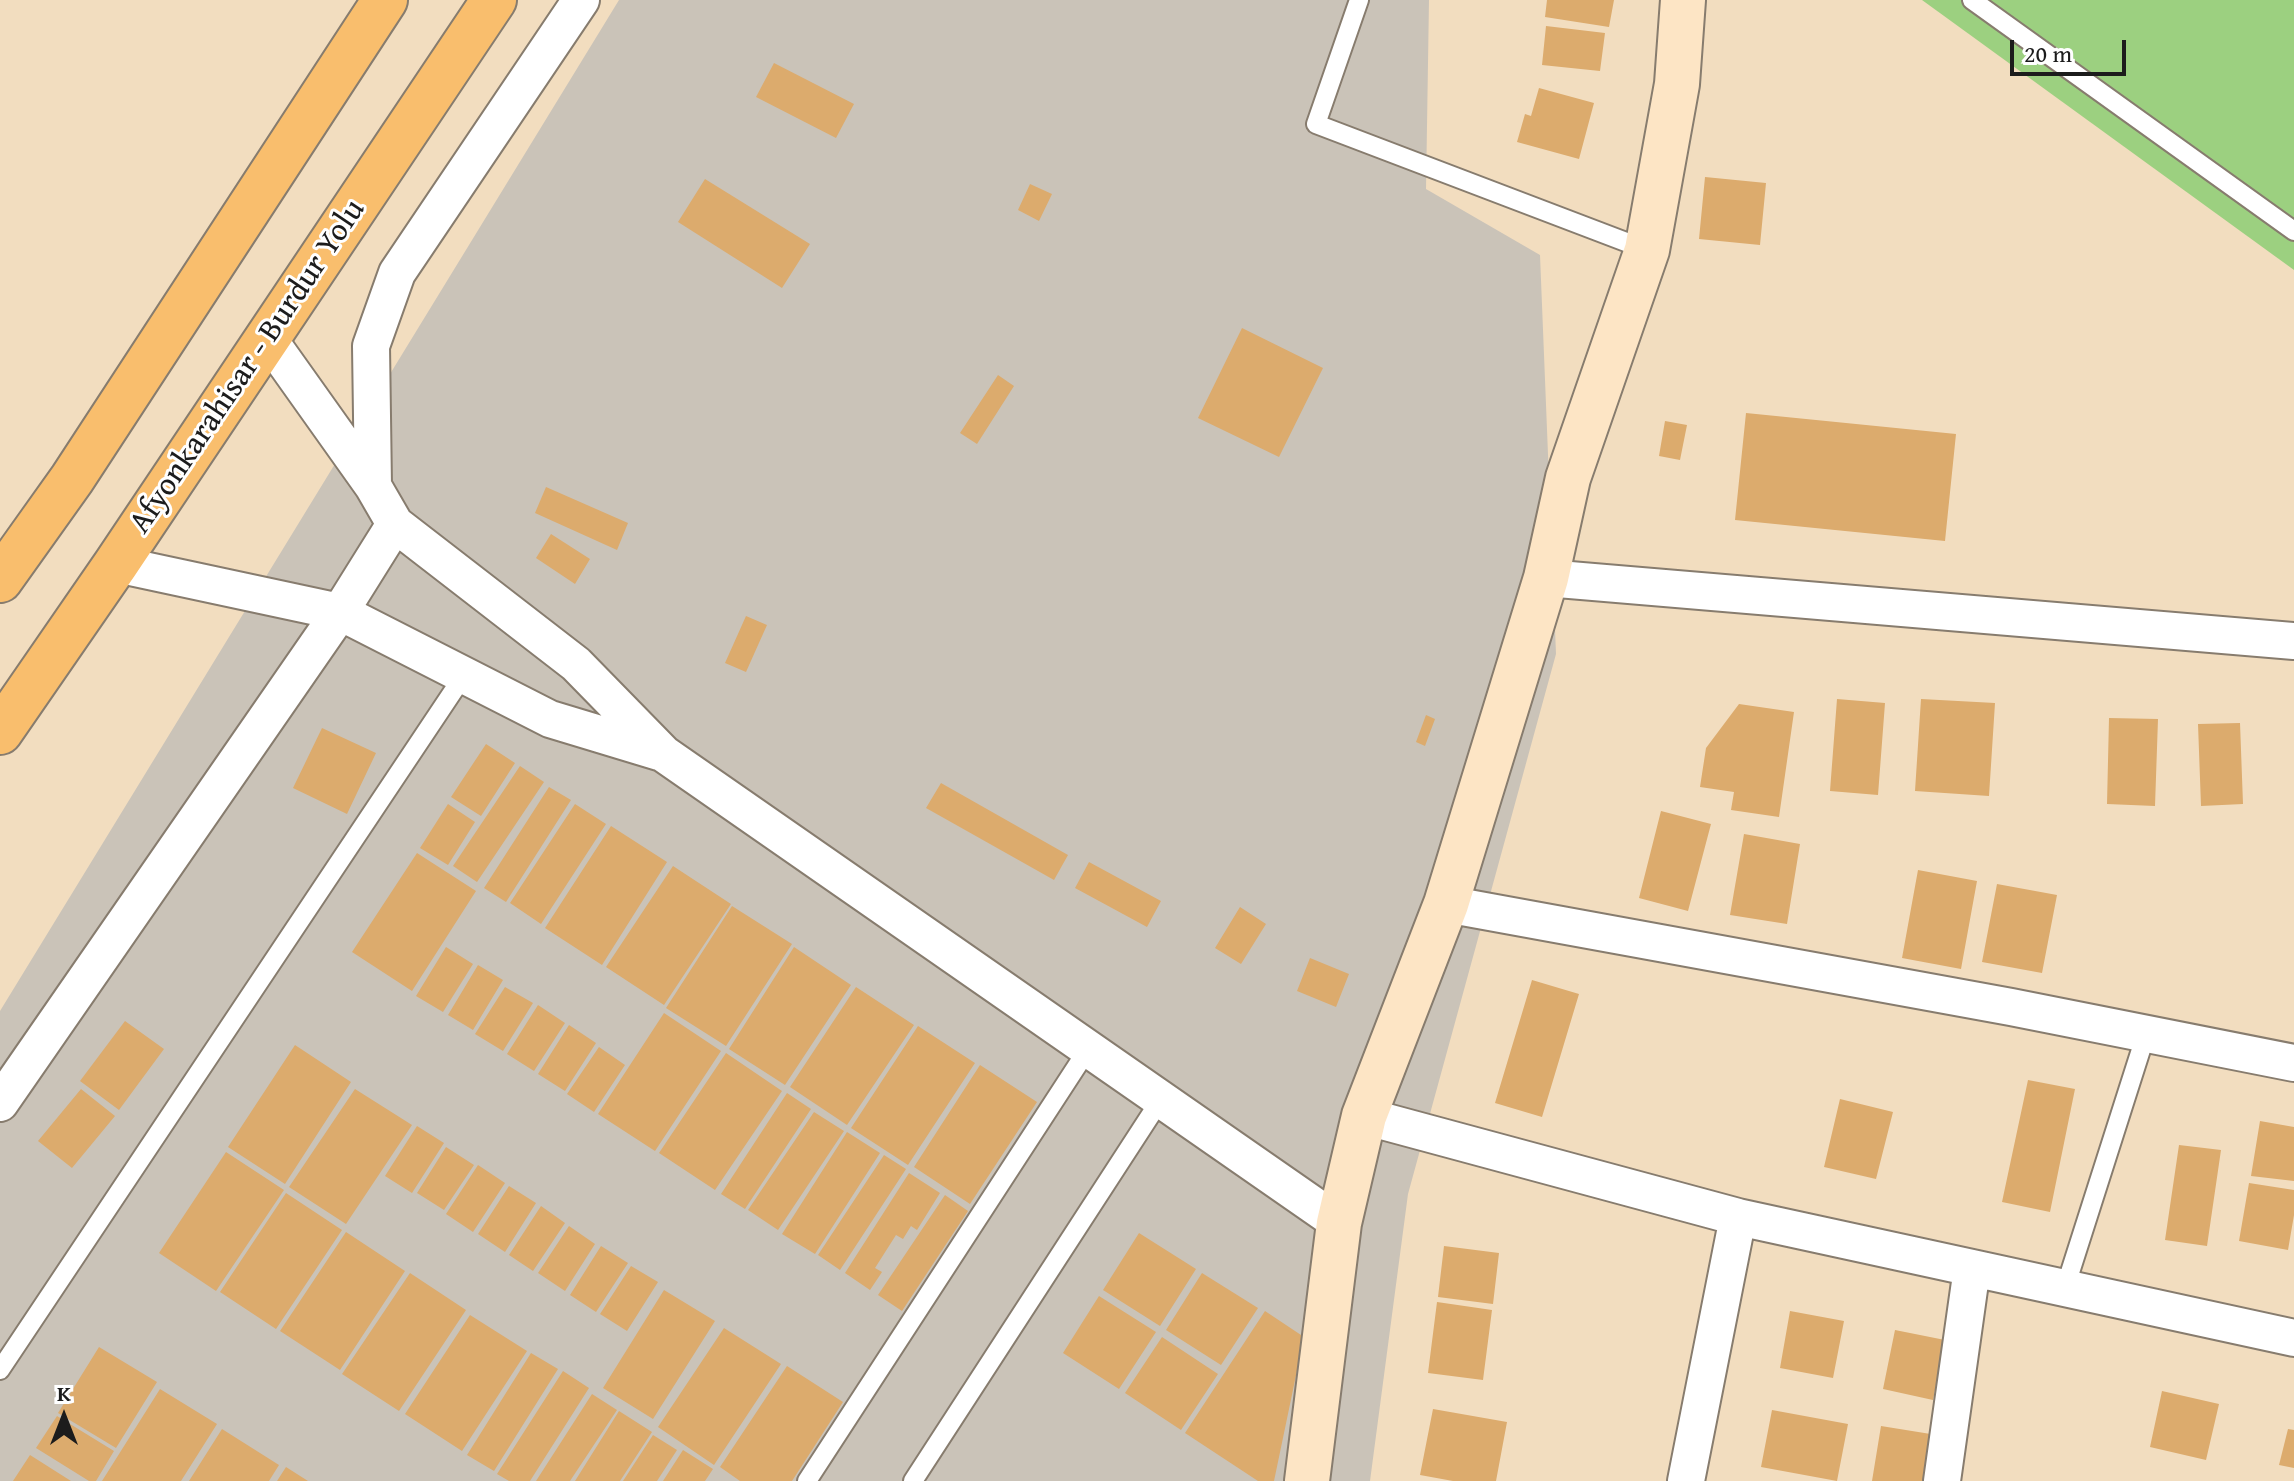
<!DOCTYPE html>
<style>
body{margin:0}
#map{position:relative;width:2294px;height:1481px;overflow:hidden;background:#f2ddbf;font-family:"Gentium Book Plus",serif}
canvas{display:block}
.north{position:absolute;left:24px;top:1377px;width:80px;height:80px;-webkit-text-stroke:6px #fff;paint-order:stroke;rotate:0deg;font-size:22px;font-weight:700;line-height:32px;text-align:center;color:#1c1c1c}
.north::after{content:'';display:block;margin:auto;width:28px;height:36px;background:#1c1c1c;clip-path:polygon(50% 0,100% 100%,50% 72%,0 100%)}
.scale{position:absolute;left:2010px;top:40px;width:116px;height:36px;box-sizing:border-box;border:4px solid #1c1c1c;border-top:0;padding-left:10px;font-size:24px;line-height:28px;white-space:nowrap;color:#1c1c1c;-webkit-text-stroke:6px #fff;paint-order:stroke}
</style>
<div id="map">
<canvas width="2294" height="1481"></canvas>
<div class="north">K</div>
<div class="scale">20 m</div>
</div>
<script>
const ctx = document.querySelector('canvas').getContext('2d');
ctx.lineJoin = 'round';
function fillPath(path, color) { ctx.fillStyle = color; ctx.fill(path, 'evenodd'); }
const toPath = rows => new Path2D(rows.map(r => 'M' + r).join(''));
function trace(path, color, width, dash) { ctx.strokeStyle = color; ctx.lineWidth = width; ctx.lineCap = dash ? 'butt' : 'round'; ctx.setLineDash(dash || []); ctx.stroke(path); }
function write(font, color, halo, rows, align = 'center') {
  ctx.font = font + ' "Gentium Book Plus",serif'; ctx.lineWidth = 6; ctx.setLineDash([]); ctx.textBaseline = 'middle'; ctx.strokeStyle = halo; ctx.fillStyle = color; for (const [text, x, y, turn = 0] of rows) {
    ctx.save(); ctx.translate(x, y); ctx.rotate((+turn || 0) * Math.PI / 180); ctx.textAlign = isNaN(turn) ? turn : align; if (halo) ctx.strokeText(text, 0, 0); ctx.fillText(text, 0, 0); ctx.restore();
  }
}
const industrial = toPath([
 [619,0,1429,0,1426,189,1540,255,1556,654,1408,1194,1370,1481,0,1481,0,1011]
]);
const green = toPath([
 [1922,0,2294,0,2294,270]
]);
const building = toPath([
 [1547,0,1614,0,1609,27,1545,17],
 [1546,26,1605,33,1600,71,1542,65],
 [774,63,854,104,836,138,756,97],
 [1539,88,1594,103,1579,159,1517,142,1525,114,1531,116],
 [1705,177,1766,183,1760,245,1699,239],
 [705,179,810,244,782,288,678,222],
 [1030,184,1052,194,1039,221,1018,210],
 [1242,328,1323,368,1279,457,1198,418],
 [998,375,1014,386,977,444,960,433],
 [1746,413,1956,434,1945,541,1735,520],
 [1665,421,1687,425,1680,460,1659,456],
 [546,487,628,523,617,550,535,513],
 [551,534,590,559,575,584,536,558],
 [746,616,767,625,746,672,725,663],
 [1837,699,1885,703,1878,795,1830,791],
 [1921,699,1995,703,1989,796,1915,791],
 [1739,704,1794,712,1779,817,1731,810,1734,792,1700,787,1706,748],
 [1426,715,1435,719,1425,746,1416,742],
 [2109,718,2158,719,2155,806,2107,804],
 [2240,723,2243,804,2201,806,2198,724],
 [322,728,376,753,347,814,293,788],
 [486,744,515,763,481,816,451,797],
 [520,766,544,782,477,882,453,866],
 [941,783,1068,855,1054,880,926,808],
 [549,787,571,800,506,902,484,888],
 [448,804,475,822,448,865,420,848],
 [575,804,606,824,541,924,510,903],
 [1661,811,1711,824,1688,911,1639,898],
 [611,826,667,862,602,965,545,928],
 [1744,834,1800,844,1787,924,1730,915],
 [417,853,476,891,412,991,352,952],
 [1089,862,1161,901,1147,927,1075,888],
 [673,866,731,904,664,1005,606,967],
 [1918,870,1977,881,1961,969,1902,958],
 [1997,884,2057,895,2042,973,1982,962],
 [732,906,792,944,726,1046,666,1008],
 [1240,907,1266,924,1241,964,1215,948],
 [446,947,473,964,443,1012,416,996],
 [794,947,851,985,785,1085,729,1049],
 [1310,958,1349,974,1336,1007,1297,991],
 [478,965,503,980,473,1030,448,1015],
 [1532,980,1579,994,1542,1117,1495,1103],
 [505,987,533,1003,503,1051,475,1034],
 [856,987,914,1025,847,1125,790,1087],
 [538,1005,565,1023,534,1071,507,1054],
 [664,1013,721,1051,655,1151,598,1114],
 [125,1021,164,1049,119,1110,80,1081],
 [569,1025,596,1043,565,1091,538,1074],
 [918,1026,975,1063,908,1165,851,1128],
 [295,1045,351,1082,285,1184,228,1147],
 [599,1047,625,1065,594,1112,567,1094],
 [726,1053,782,1091,715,1190,659,1153],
 [980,1065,1037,1102,970,1204,914,1167],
 [2028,1080,2075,1089,2050,1212,2002,1202],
 [81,1089,115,1116,72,1168,38,1141],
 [355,1089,412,1125,346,1224,289,1187],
 [787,1093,811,1109,745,1209,721,1194],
 [1840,1099,1893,1112,1876,1179,1824,1167],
 [814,1112,844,1131,778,1230,748,1210],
 [2260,1121,2294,1127,2294,1181,2251,1176],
 [417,1126,444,1143,412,1193,385,1176],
 [847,1132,880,1153,815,1254,782,1234],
 [2179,1145,2221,1150,2207,1246,2165,1240],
 [446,1147,474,1165,444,1210,417,1193],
 [226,1152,284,1190,216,1291,159,1253],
 [884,1155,906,1169,840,1270,818,1255],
 [478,1165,505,1183,473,1232,446,1214],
 [909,1173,940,1193,917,1230,911,1226,903,1239,896,1235,875,1268,882,1272,870,1290,845,1273],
 [2249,1183,2294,1190,2294,1215,2288,1250,2239,1241],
 [509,1186,536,1203,505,1252,478,1234],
 [286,1193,342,1230,276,1329,220,1292],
 [945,1195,968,1211,902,1311,878,1295],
 [541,1206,565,1223,533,1271,509,1255],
 [569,1226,595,1244,565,1291,538,1273],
 [346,1232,405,1271,340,1370,280,1331],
 [1139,1233,1196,1269,1160,1326,1103,1290],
 [601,1246,628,1263,596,1312,570,1295],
 [1444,1246,1499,1253,1493,1304,1438,1297],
 [631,1266,658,1282,627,1331,600,1314],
 [410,1273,466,1310,399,1411,342,1374],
 [1202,1273,1258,1308,1221,1365,1166,1330],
 [664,1290,715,1321,653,1419,603,1388],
 [1099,1296,1156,1332,1119,1389,1063,1353],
 [1437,1302,1492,1310,1483,1380,1428,1373],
 [1265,1311,1304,1337,1274,1481,1258,1481,1185,1433],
 [1790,1311,1844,1321,1833,1378,1780,1368],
 [470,1315,527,1351,462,1451,405,1414],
 [724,1328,781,1364,714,1465,658,1427],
 [1895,1330,1945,1340,1933,1400,1883,1389],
 [1162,1337,1218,1374,1181,1430,1125,1393],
 [99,1347,157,1382,116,1448,58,1413],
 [531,1353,558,1369,494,1471,467,1455],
 [787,1366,843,1402,792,1481,740,1481,720,1467],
 [563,1371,589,1388,530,1481,509,1481,497,1474],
 [160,1389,217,1424,181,1481,102,1481],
 [2162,1391,2219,1404,2206,1460,2150,1447],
 [592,1394,617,1410,570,1481,536,1481],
 [1433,1409,1507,1422,1496,1481,1453,1481,1420,1475],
 [1772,1410,1848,1424,1837,1481,1761,1467],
 [619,1411,652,1432,620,1481,575,1481],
 [57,1416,114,1451,96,1481,89,1481,36,1448],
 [1881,1426,1943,1436,1936,1481,1872,1481],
 [222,1429,279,1465,269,1481,189,1481],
 [2288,1429,2294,1430,2294,1468,2279,1465],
 [653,1435,677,1450,657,1481,623,1481],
 [683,1450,713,1469,705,1481,663,1481],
 [30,1455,71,1481,13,1481],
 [286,1467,308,1481,277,1481]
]);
const lane = toPath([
 [1359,0,1316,124,1647,250],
 [1972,0,2294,231],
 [2065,1288,2146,1034],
 [0,1370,464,675],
 [807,1481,1088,1049],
 [913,1481,1161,1099]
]);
const street = toPath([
 [267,337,373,486,395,524,576,664,664,754,1339,1223],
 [373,486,371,346,397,273,581,0],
 [116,564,340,612,550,719,659,752],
 [1546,578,2294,641],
 [1446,904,2011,1007,2294,1063],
 [0,1103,340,612,395,524],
 [1364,1116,1738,1217,2294,1338],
 [1686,1481,1738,1217],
 [1942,1481,1972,1268]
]);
const secondary = toPath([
 [1307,1481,1339,1223,1364,1116,1446,904,1546,578,1568,478,1647,250,1677,84,1683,0]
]);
const highway = toPath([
 [0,580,72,479,385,0],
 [0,732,116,564,494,0]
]);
const streetNames = [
 ["Afyonkarahisar - Burdur Yolu",248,367,-56]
];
fillPath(industrial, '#cac3b8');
fillPath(green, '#9cd080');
fillPath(building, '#dcab6d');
trace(lane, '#877c6e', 22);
trace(street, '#877c6e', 40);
trace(secondary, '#877c6e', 48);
trace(highway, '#877c6e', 48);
trace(lane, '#fff', 18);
trace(street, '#fff', 36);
trace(secondary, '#fde5c5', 44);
trace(highway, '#f9be6d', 44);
write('32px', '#1c1c1c', '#fff', streetNames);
</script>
